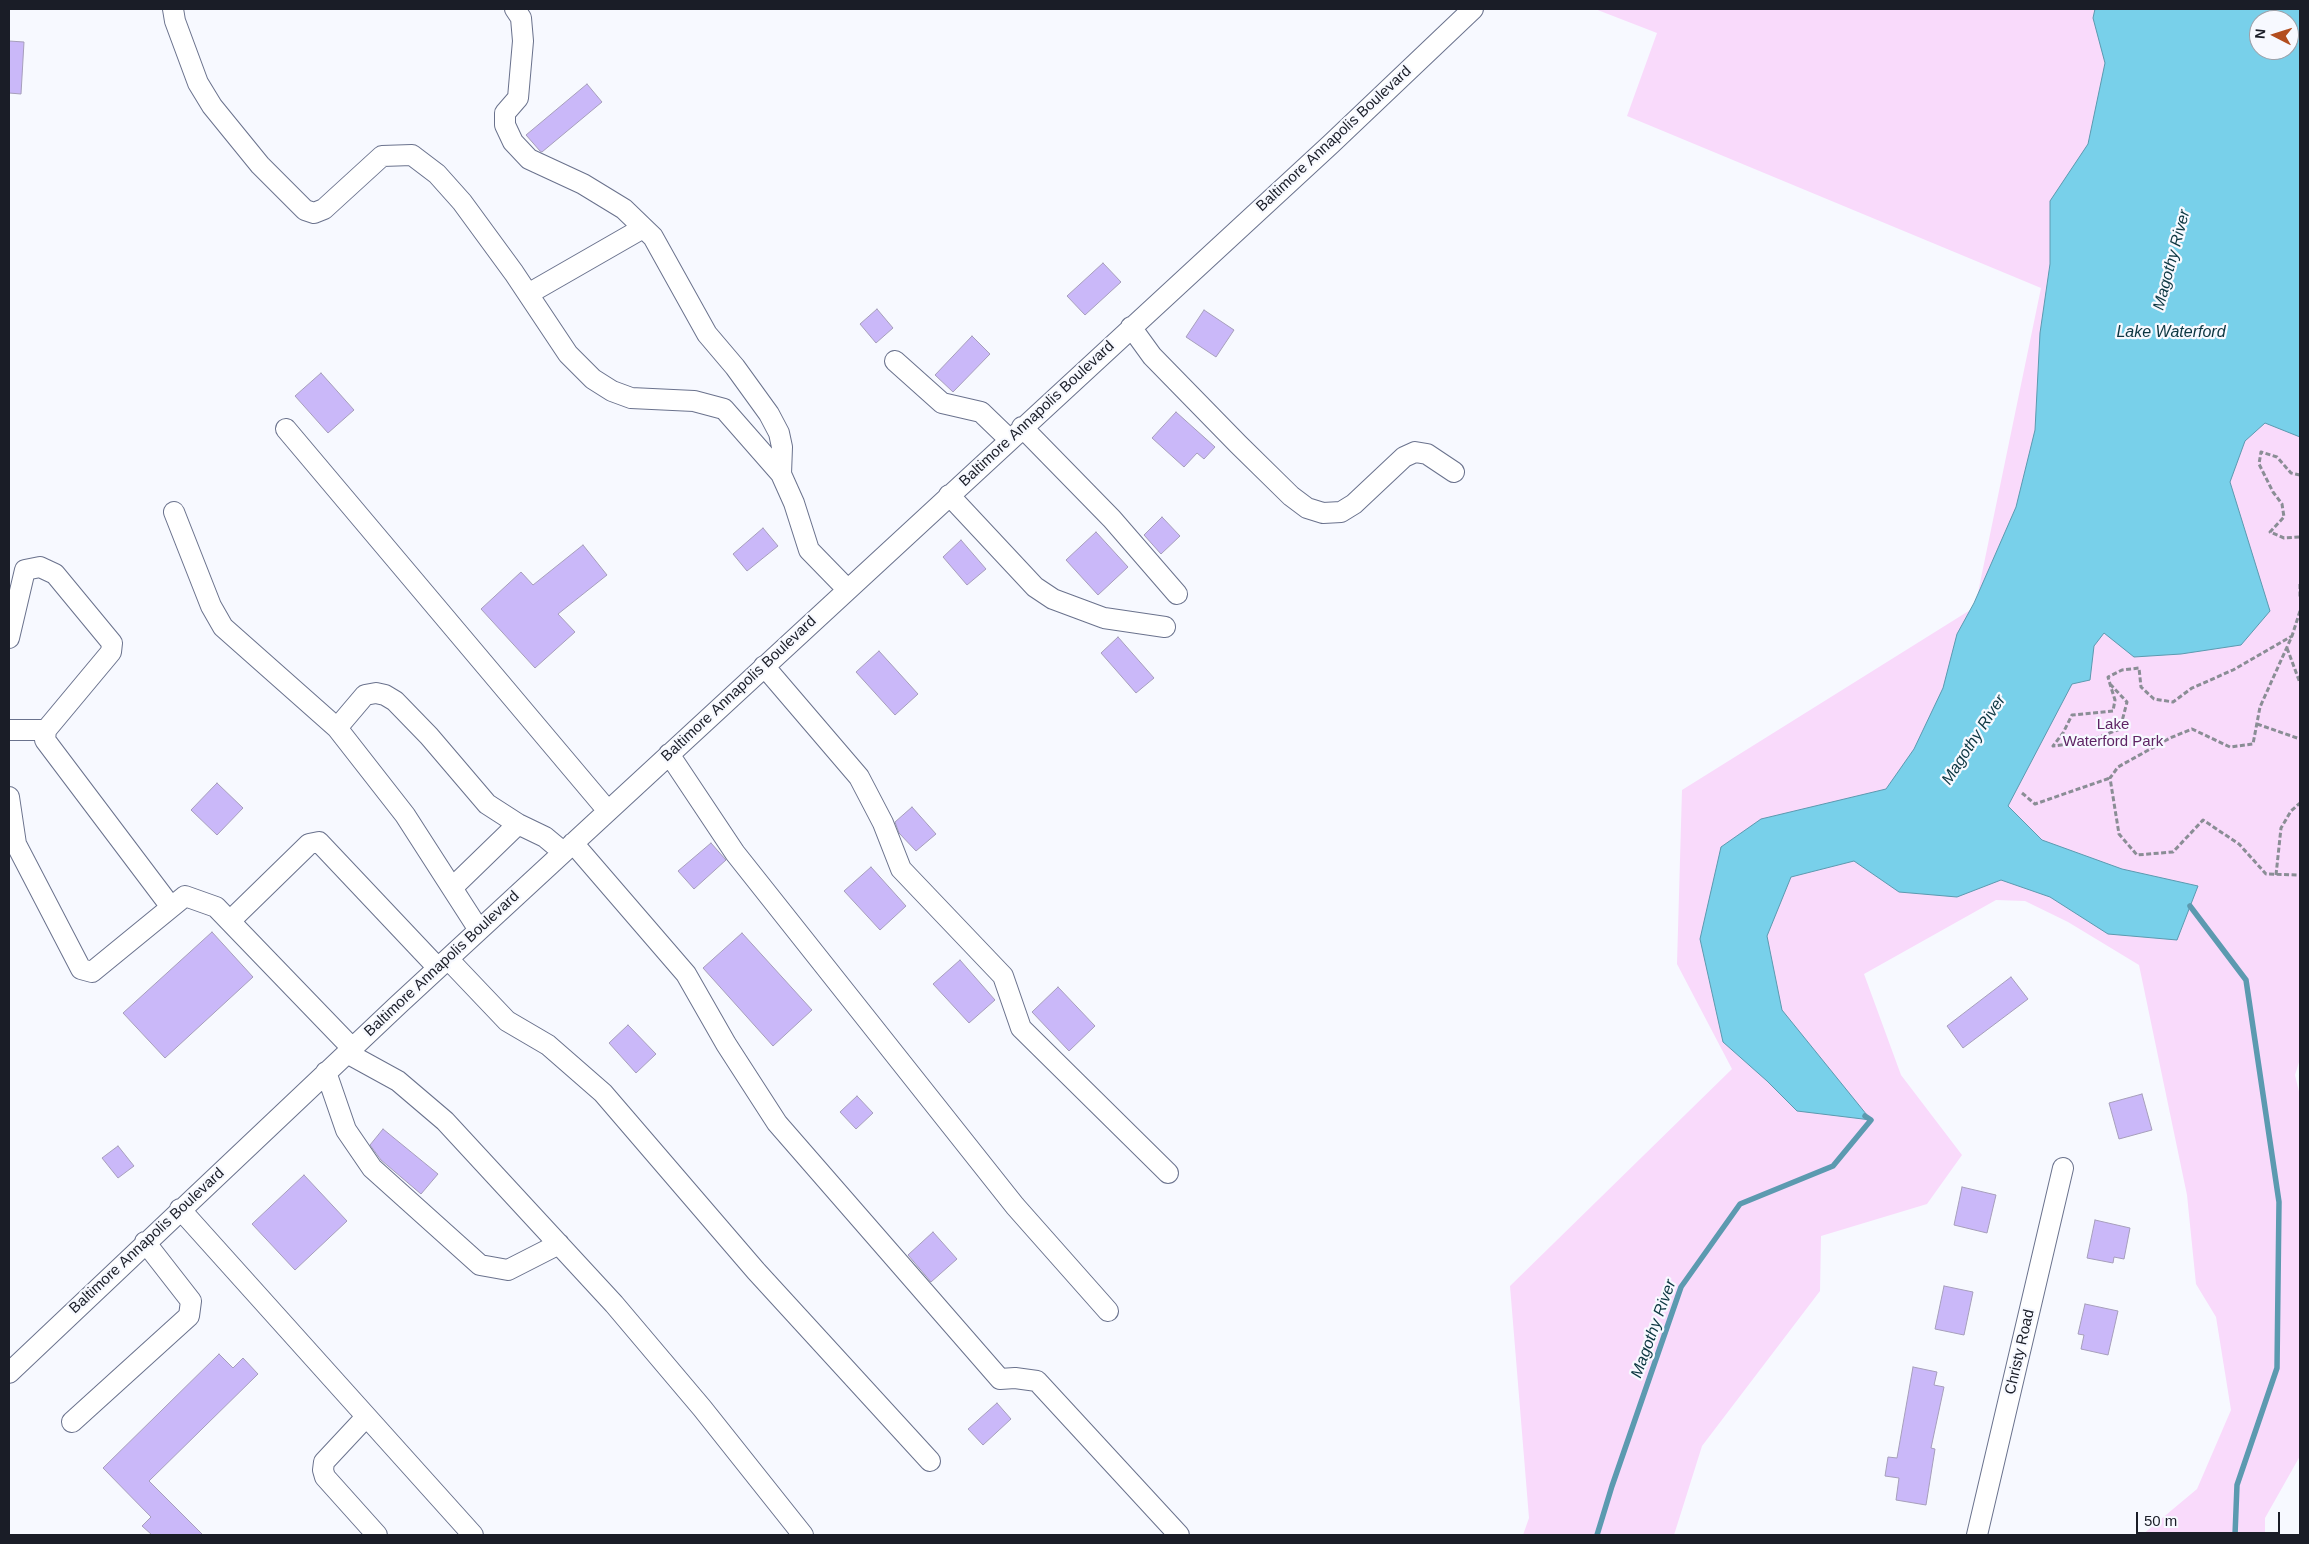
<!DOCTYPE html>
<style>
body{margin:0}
#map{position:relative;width:2309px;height:1544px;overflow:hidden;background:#f7f9ff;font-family:Arial,sans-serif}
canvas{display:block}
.frame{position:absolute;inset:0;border:10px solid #1a1d27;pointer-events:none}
.north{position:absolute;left:2249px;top:10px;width:50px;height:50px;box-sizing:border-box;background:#f7f9ff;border:1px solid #9fa1a9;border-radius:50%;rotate:275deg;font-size:14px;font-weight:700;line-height:20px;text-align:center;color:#1a1d27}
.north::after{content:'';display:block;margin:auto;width:18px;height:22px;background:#b34e1f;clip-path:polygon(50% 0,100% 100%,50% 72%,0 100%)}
.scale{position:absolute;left:2136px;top:1512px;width:144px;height:22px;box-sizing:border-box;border:2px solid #1a1d27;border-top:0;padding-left:6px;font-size:15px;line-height:18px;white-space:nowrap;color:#1a1d27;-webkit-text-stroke:4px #f7f9ff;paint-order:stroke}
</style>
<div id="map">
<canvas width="2309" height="1544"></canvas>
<div class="frame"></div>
<div class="north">N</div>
<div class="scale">50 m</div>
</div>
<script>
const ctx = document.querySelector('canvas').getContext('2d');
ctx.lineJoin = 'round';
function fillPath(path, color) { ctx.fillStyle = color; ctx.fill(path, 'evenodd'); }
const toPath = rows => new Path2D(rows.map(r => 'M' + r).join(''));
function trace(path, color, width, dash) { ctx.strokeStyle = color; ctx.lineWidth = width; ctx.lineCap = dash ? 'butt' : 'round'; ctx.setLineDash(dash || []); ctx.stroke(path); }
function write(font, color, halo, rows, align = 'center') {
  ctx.font = font + ' Arial,sans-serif'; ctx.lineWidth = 4.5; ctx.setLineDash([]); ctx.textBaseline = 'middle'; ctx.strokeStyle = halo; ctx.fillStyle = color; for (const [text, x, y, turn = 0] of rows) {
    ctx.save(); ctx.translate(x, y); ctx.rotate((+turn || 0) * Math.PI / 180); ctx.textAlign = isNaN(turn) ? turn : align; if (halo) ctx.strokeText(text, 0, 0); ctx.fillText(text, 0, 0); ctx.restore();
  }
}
const green = toPath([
 [1595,9,2300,9,2300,1059,2295,1075,2300,1096,2300,1456,2265,1518,2265,1535,2142,1535,2197,1489,2231,1410,2216,1317,2196,1284,2187,1195,2139,965,2068,922,2025,901,1996,900,1864,974,1901,1075,1962,1155,1927,1204,1821,1236,1820,1291,1702,1446,1674,1535,1523,1535,1529,1518,1510,1286,1732,1069,1677,964,1682,790,1975,607,2041,288,1627,116,1657,33],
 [2259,20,2289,20,2289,50,2259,50]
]);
const water = toPath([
 [2095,9,2300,9,2300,437,2265,423,2245,441,2230,482,2270,611,2241,645,2181,654,2134,657,2104,633,2094,646,2090,680,2072,684,2008,806,2042,840,2122,869,2198,886,2177,940,2108,934,2050,897,2001,880,1957,897,1899,892,1854,861,1791,877,1767,936,1782,1010,1871,1120,1797,1111,1767,1081,1723,1042,1700,939,1721,847,1761,819,1886,789,1914,749,1943,688,1957,634,1974,603,2016,507,2035,430,2040,333,2050,264,2050,201,2088,144,2105,63,2093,18,2095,9],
 [2259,20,2289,20,2289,50,2259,50,2259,20]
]);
const stream = toPath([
 [2190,906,2246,980,2279,1202,2277,1368,2237,1485,2235,1535],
 [1597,1535,1612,1486,1681,1287,1740,1204,1833,1166,1871,1120,1865,1116]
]);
const building = toPath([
 [9,41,24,42,21,94,9,93,9,41],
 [587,84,602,102,542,152,540,151,526,135,587,84],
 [1103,263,1121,282,1085,315,1067,296,1103,263],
 [877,309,893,328,876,343,860,324,877,309],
 [1204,310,1234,330,1216,357,1186,337,1204,310],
 [972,336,990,354,953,392,935,375,972,336],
 [321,373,354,410,328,433,295,396,321,373],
 [1176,412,1215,447,1204,459,1197,453,1184,467,1152,438,1176,412],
 [1162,517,1180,536,1161,554,1144,535,1162,517],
 [763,528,778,546,747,571,733,554,763,528],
 [1096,532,1128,567,1098,595,1066,560,1096,532],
 [961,540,986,569,967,585,943,557,961,540],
 [583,545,607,575,558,614,575,632,535,668,481,609,521,572,533,585,583,545],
 [1118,637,1154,678,1136,693,1101,653,1118,637],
 [879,651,918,694,895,715,856,672,879,651],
 [217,783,243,808,217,835,191,810,217,783],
 [912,807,936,834,916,851,899,833,895,822,912,807],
 [711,843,726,860,694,889,678,871,711,843],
 [871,867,906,906,880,930,844,891,871,867],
 [212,932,253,977,165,1058,123,1013,212,932],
 [742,933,812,1010,773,1046,703,968,742,933],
 [960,960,995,1000,969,1023,933,984,960,960],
 [2011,977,2028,999,1963,1048,1947,1026,2011,977],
 [1058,987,1095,1026,1069,1051,1032,1012,1058,987],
 [628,1025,656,1054,636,1073,609,1043,628,1025],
 [2142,1094,2152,1130,2119,1139,2109,1103,2142,1094],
 [857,1096,873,1113,856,1129,840,1112,857,1096],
 [383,1129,438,1174,421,1194,381,1160,370,1145,383,1129],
 [118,1146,134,1166,118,1178,102,1158,118,1146],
 [304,1175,347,1221,295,1270,252,1224,304,1175],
 [1962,1187,1996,1195,1987,1233,1954,1225,1962,1187],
 [2095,1220,2130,1228,2124,1259,2114,1257,2113,1263,2087,1258,2095,1220],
 [933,1232,957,1259,931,1282,908,1255,933,1232],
 [1944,1286,1973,1292,1964,1335,1935,1329,1944,1286],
 [2085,1304,2118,1311,2108,1355,2081,1349,2084,1335,2078,1334,2085,1304],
 [219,1354,233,1368,243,1358,258,1374,149,1481,203,1535,152,1535,142,1526,151,1517,103,1468,219,1354],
 [1913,1367,1937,1372,1934,1385,1944,1387,1931,1448,1935,1449,1926,1505,1896,1500,1899,1478,1885,1476,1888,1457,1897,1458,1913,1367],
 [997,1403,1011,1419,983,1445,968,1429,997,1403]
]);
const path = toPath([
 [2300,475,2291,473,2277,457,2261,452,2259,464,2273,492,2282,504,2284,517,2270,532,2284,538,2300,537],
 [2300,584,2300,597],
 [2300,611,2292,636,2260,707,2253,744,2230,747,2192,729,2170,738,2118,767,2110,778,2119,834,2137,855,2173,852,2203,820,2239,844,2266,874,2300,875],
 [2287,648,2300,683],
 [2110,684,2127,702,2120,729,2086,742,2053,746,2063,733,2072,715,2113,711,2115,700,2110,684,2108,677,2122,670,2139,668,2141,687,2154,699,2173,702,2192,688,2233,670,2292,636],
 [2257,724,2300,739],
 [2022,793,2035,804,2110,778],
 [2276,875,2281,828,2291,811,2300,803]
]);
const minor = toPath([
 [173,9,175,21,198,83,212,106,260,165,305,210,314,213,324,209,382,156,412,155,437,174,462,202,514,273,568,354,593,379,612,391,631,398,694,401,724,409,781,474,794,503,809,550,847,589],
 [515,9,521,18,523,41,518,98,505,113,505,125,513,142,529,159,583,184,624,209,653,237,707,334,735,367,769,414,779,433,782,447,781,474],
 [528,294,643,228],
 [1131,327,1152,356,1238,444,1291,496,1307,508,1323,513,1341,512,1354,504,1404,457,1415,452,1427,454,1454,472],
 [895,361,942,403,981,412,1009,439],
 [1022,427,1112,519,1177,594],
 [286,429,608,811],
 [949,495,1035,587,1053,599,1104,618,1165,627],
 [174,512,211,606,223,627,337,728,405,815,479,930],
 [9,638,25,570,40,567,55,574,112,643,111,652,46,730,45,740,171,907],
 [764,666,859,777,883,823,901,869,1003,976,1021,1028,1168,1173],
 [337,728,365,695,376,693,385,695,395,701,429,736,487,804,518,824,545,837,563,852],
 [9,730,46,730],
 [669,754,735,853,1015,1206,1108,1311],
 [9,797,16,844,81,969,92,972,185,896,216,907,352,1048],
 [573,843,686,974,726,1044,777,1123,1000,1379,1015,1378,1037,1381,1179,1535],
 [453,887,518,824],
 [230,921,309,844,319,842,438,968],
 [448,959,507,1021,548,1045,603,1093,756,1271,930,1461],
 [347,1053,398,1081,445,1121,614,1304,702,1408,803,1535],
 [326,1072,346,1130,372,1168,480,1265,508,1270,559,1244],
 [180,1209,473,1535],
 [9,1373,398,1005,1331,144,1473,9],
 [366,1417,324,1462,323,1470,325,1477,377,1535],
 [72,1422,189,1316,191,1301,145,1242],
 [1977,1535,2063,1168]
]);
const streetNames = [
 ["Baltimore Annapolis Boulevard",1334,139,-43],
 ["Baltimore Annapolis Boulevard",1037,414,-43],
 ["Baltimore Annapolis Boulevard",739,689,-43],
 ["Baltimore Annapolis Boulevard",442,964,-43],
 ["Baltimore Annapolis Boulevard",147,1241,-43],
 ["Christy Road",2020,1352,-77]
];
const parkNames = [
 ["Lake",2113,725],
 ["Waterford Park",2113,742]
];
const waterNames = [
 ["Magothy River",2172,260,-75],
 ["Lake Waterford",2171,333],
 ["Magothy River",1974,740,-57],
 ["Magothy River",1654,1329,-70]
];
fillPath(green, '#f9dafb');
fillPath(water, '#78d0ea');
trace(water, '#5c9ab0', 1);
trace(stream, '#5c9ab0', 5.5);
fillPath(building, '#cab8f9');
trace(building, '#a69ebb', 1);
trace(minor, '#6a728d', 22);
trace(path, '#8a8d95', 3, [5, 2.5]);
trace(minor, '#fff', 20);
write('15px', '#1a1d27', '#f7f9ff', streetNames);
write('15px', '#5e2464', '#f7f9ff', parkNames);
write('italic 16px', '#0c3641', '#f7f9ff', waterNames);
</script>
